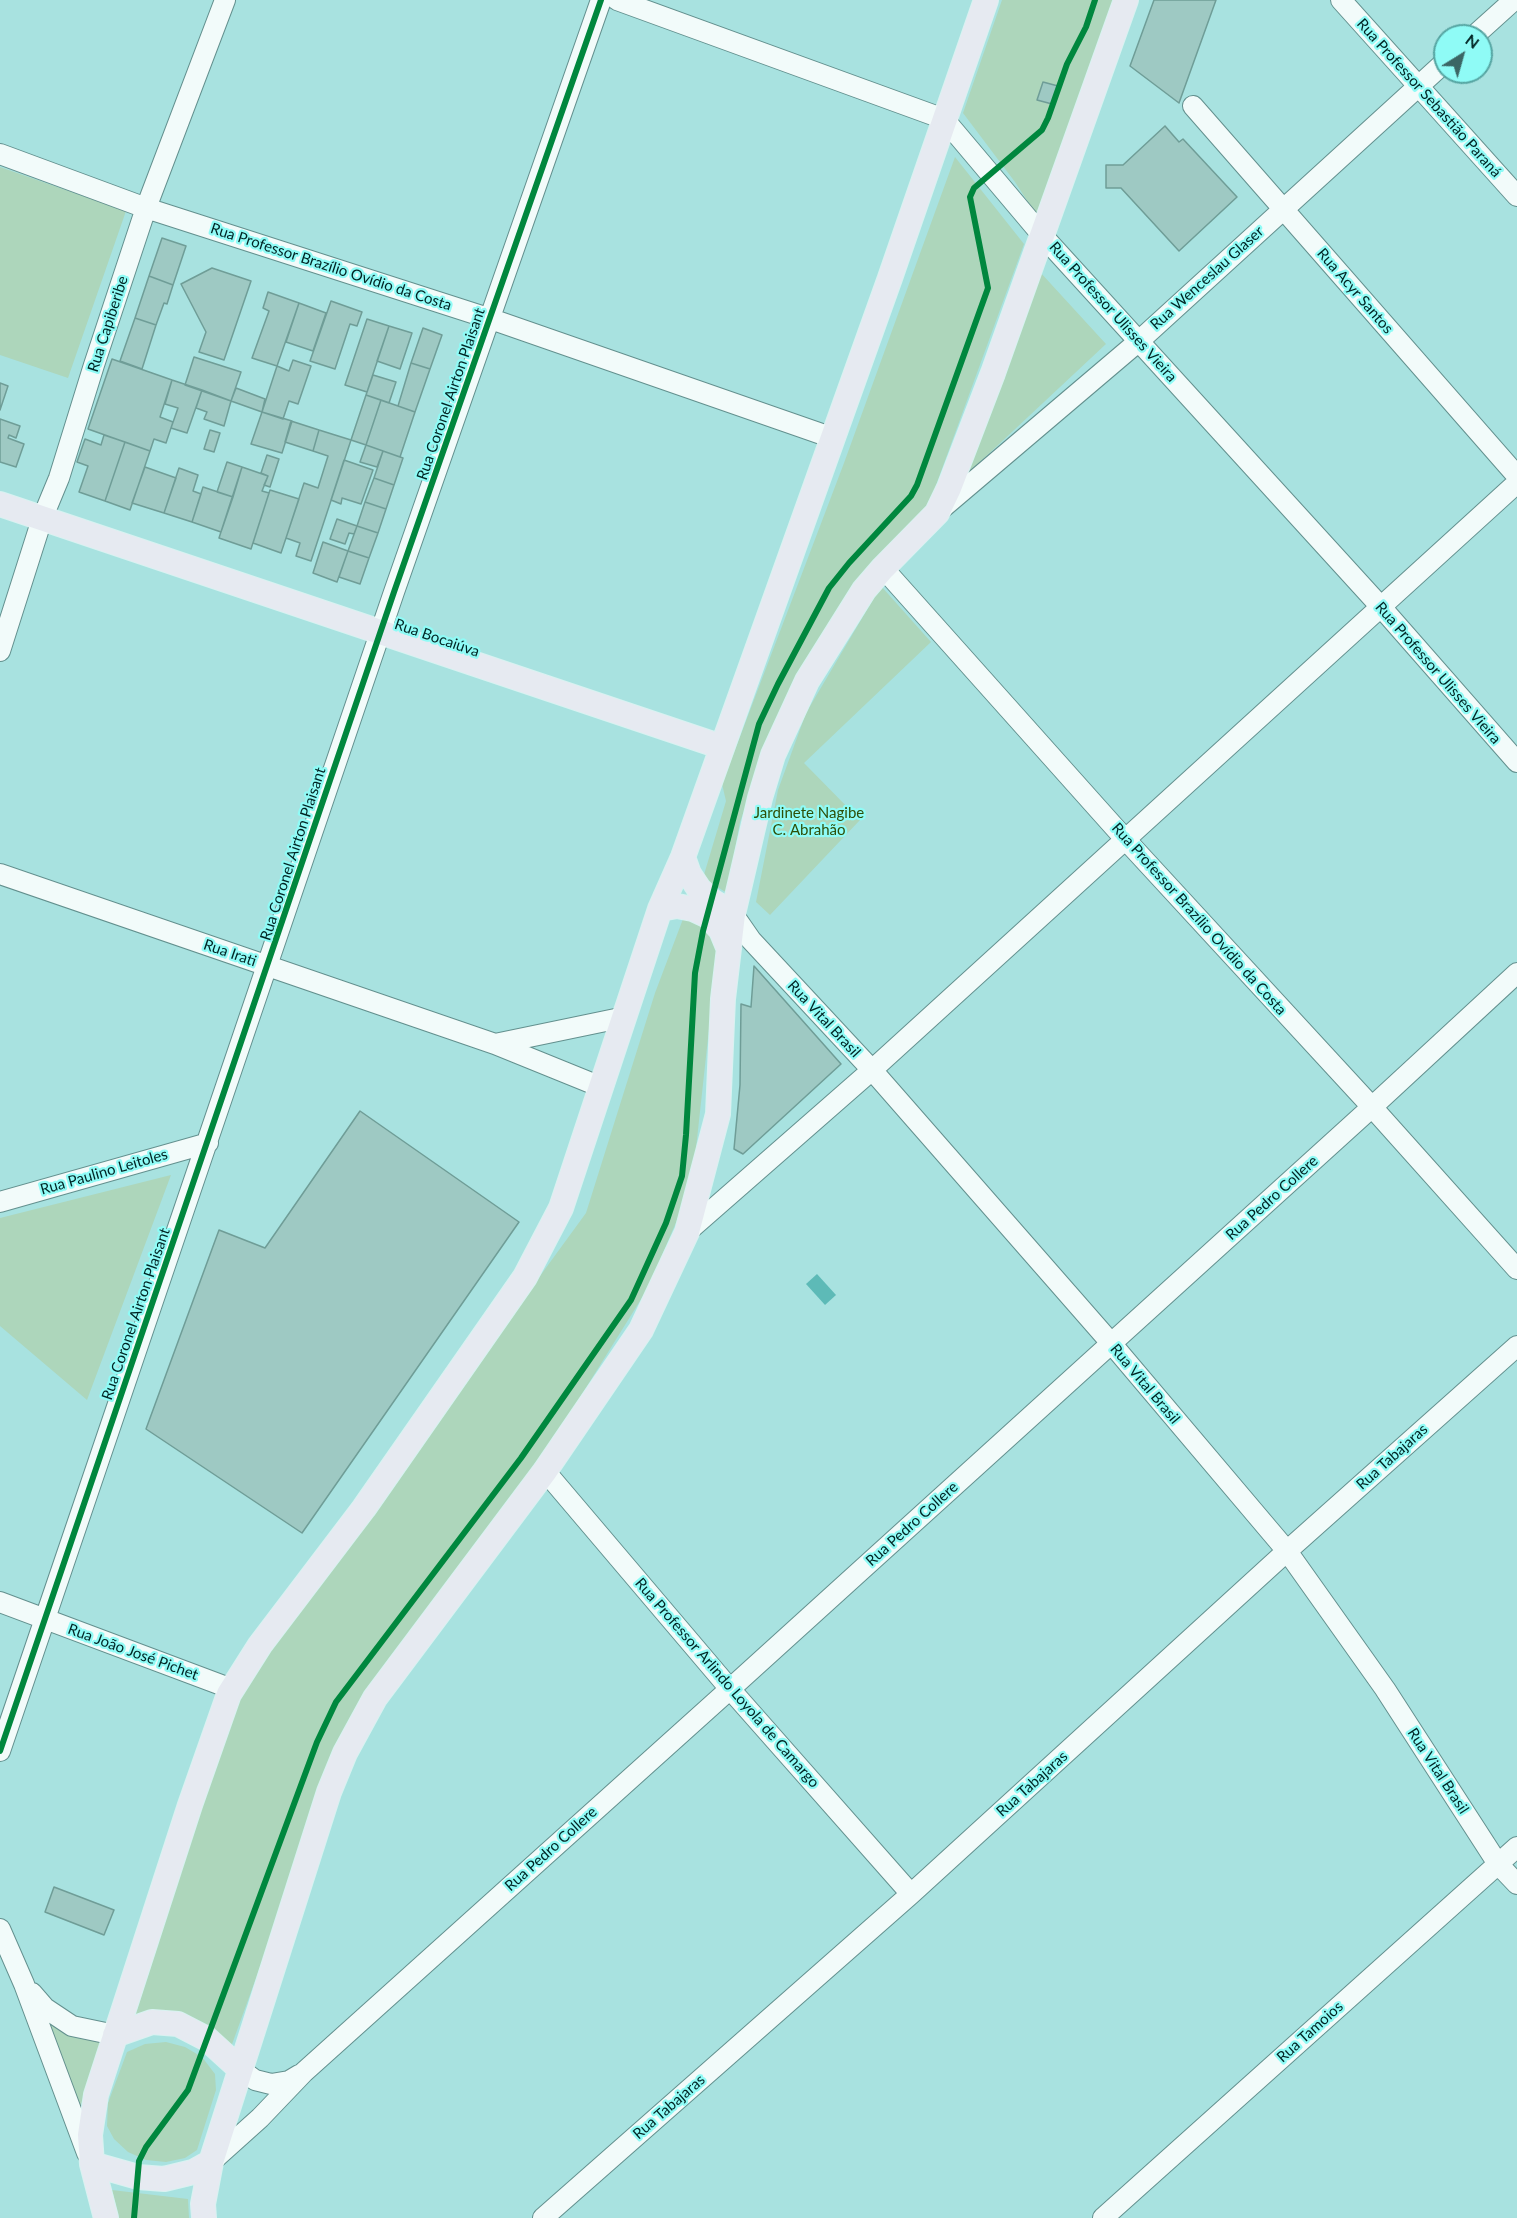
<!DOCTYPE html>
<meta charset="utf-8">
<style>
body{margin:0}
#map{position:relative;width:1517px;height:2218px;overflow:hidden;background:#a8e2e0;font-family:Lato,sans-serif}
canvas{display:block}
.north{position:absolute;left:1433px;top:24px;width:60px;height:60px;box-sizing:border-box;background:#8ffbf6;border:2px solid #56a5a2;border-radius:50%;rotate:37deg;font-size:16px;font-weight:700;line-height:24px;text-align:center;color:#002423}
.north::after{content:'';display:block;margin:auto;width:21px;height:27px;background:#3b6665;clip-path:polygon(50% 0,100% 100%,50% 72%,0 100%)}
</style>
<div id="map">
<canvas width="1517" height="2218"></canvas>
<div class="north">N</div>
</div>
<script>
const ctx = document.querySelector('canvas').getContext('2d');
ctx.lineJoin = 'round';
function fillPath(path, color) { ctx.fillStyle = color; ctx.fill(path, 'evenodd'); }
const toPath = rows => new Path2D(rows.map(r => 'M' + r).join(''));
function trace(path, color, width, dash) { ctx.strokeStyle = color; ctx.lineWidth = width; ctx.lineCap = dash ? 'butt' : 'round'; ctx.setLineDash(dash || []); ctx.stroke(path); }
function write(font, color, halo, rows, align = 'center') {
  ctx.font = font + ' Lato,sans-serif'; ctx.lineWidth = 4.5; ctx.setLineDash([]); ctx.textBaseline = 'middle'; ctx.strokeStyle = halo; ctx.fillStyle = color; for (const [text, x, y, turn = 0] of rows) {
    ctx.save(); ctx.translate(x, y); ctx.rotate((+turn || 0) * Math.PI / 180); ctx.textAlign = isNaN(turn) ? turn : align; if (halo) ctx.strokeText(text, 0, 0); ctx.fillText(text, 0, 0); ctx.restore();
  }
}
const green = toPath([
 [1002,0,1120,0,1041,222,1015,182,963,113],
 [955,157,1024,244,927,510,779,714,740,822,727,893,703,878,726,801,722,784,844,463],
 [0,167,126,211,68,378,0,355],
 [1040,272,1106,344,966,475],
 [881,586,931,642,804,763,860,820,770,915,756,902,778,790,806,713],
 [686,911,719,937,692,1185,648,1288,528,1481,349,1722,231,2047,134,2019,234,1707,262,1657,586,1213,655,993],
 [171,1175,87,1400,0,1326,0,1218],
 [42,2014,101,2042,79,2111],
 [166,2042,185,2047,202,2057,215,2074,216,2090,197,2150,185,2158,166,2162,146,2160,128,2152,114,2139,107,2126,108,2103,127,2052,145,2044],
 [112,2190,188,2199,189,2218,119,2218]
]);
const water = toPath([
 [817,1274,836,1295,825,1305,806,1284]
]);
const building = toPath([
 [1154,0,1216,0,1179,103,1130,66,1154,0],
 [1043,82,1058,86,1052,104,1037,100,1043,82],
 [1165,126,1179,142,1183,139,1237,197,1179,251,1121,188,1106,188,1106,165,1123,165,1165,126],
 [162,238,186,246,173,285,149,276,162,238],
 [212,268,251,281,224,360,199,352,206,332,181,284,212,268],
 [149,276,173,285,167,304,164,303,156,325,135,318,149,276],
 [268,292,299,303,277,366,252,358,269,311,263,308,268,292],
 [331,301,362,312,357,326,350,324,335,369,310,361,331,301],
 [299,303,326,313,313,351,286,342,299,303],
 [135,318,156,325,142,369,120,361,135,318],
 [367,319,389,326,367,392,345,385,367,319],
 [389,326,412,333,400,369,377,361,389,326],
 [423,328,442,335,430,369,411,363,423,328],
 [194,357,241,372,231,401,185,385,194,357],
 [112,359,172,380,160,417,173,422,166,443,154,439,150,451,88,429,112,359],
 [293,360,311,366,298,404,289,401,283,419,262,412,277,366,289,371,293,360],
 [411,363,430,369,415,412,398,406,411,363],
 [373,375,396,382,389,403,366,395,373,375],
 [172,380,202,390,187,433,171,428,178,408,165,404,172,380],
 [0,383,8,386,0,410,0,383],
 [236,388,265,399,262,412,231,401,236,388],
 [202,390,231,401,224,426,204,419,207,412,196,408,202,390],
 [366,395,381,400,366,445,351,440,366,395],
 [381,400,415,412,400,457,366,445,381,400],
 [262,412,292,421,282,453,251,444,262,412],
 [0,419,20,426,16,438,9,435,8,438,24,444,16,467,0,462,0,419],
 [291,421,319,430,313,451,285,442,291,421],
 [210,430,220,433,214,452,204,449,210,430],
 [319,430,351,440,311,561,296,556,300,543,286,538,304,483,318,488,328,456,313,451,319,430],
 [104,435,125,442,105,501,79,492,88,466,77,462,85,439,101,445,104,435],
 [125,442,150,451,130,510,105,501,125,442],
 [366,445,383,451,377,467,360,462,366,445],
 [383,451,403,458,394,485,374,478,383,451],
 [267,455,279,459,270,487,264,485,268,476,261,473,267,455],
 [344,460,373,470,361,504,342,498,341,504,331,500,344,460],
 [227,462,242,467,233,497,217,492,227,462],
 [145,467,176,478,164,513,132,503,145,467],
 [242,467,268,476,262,491,269,493,251,549,219,538,242,467],
 [179,468,198,475,193,491,201,494,192,522,164,513,179,468],
 [374,478,394,485,386,509,365,502,374,478],
 [203,487,233,497,221,532,192,522,203,487],
 [270,490,299,499,281,553,253,543,270,490],
 [365,502,386,509,378,533,357,526,365,502],
 [337,519,357,526,354,534,349,533,345,544,330,539,337,519],
 [357,526,378,533,369,558,348,551,357,526],
 [323,542,348,551,337,582,313,573,323,542],
 [348,551,369,558,360,584,339,577,348,551],
 [754,966,841,1064,743,1154,734,1149,740,1085,741,1004,751,1007,754,966],
 [360,1111,519,1222,302,1533,146,1429,219,1230,265,1248,360,1111],
 [54,1887,114,1910,104,1935,45,1912,54,1887]
]);
const minor = toPath([
 [617,0,944,119,1041,234,1381,607,1517,762],
 [1341,0,1517,196],
 [1474,36,1514,0],
 [1193,106,1517,476],
 [0,154,146,208,491,319,833,438],
 [940,510,1139,341,1445,62],
 [883,568,1125,839,1372,1107,1517,1269],
 [0,651,42,519,59,478,94,365,146,208,225,0],
 [0,874,495,1044,601,1087],
 [733,914,751,940,872,1070,1111,1343,1287,1551,1385,1689,1498,1864,1517,1884],
 [495,1044,625,1017],
 [0,1202,208,1143],
 [687,1232,872,1070,1517,483],
 [545,1471,730,1689,911,1894],
 [0,1602,232,1689],
 [0,1751,394,592,601,0],
 [0,1929,24,1984,87,2153],
 [32,1993,45,2008,72,2026,115,2035],
 [240,2069,255,2080,271,2084,289,2081,299,2075],
 [211,2162,260,2118,304,2072,730,1689,1372,1107,1517,973],
 [543,2218,911,1894,1287,1551,1517,1346],
 [1103,2218,1517,1847]
]);
const major = toPath([
 [0,504,722,747],
 [683,857,689,874,699,889,712,901,733,914],
 [660,909,677,906,693,909,708,916,721,930,728,947],
 [115,2035,152,2022,178,2024,207,2039,240,2069],
 [92,2164,138,2177,164,2179,193,2172,211,2162],
 [106,2218,92,2164,90,2135,96,2095,190,1805,229,1694,260,1645,364,1508,525,1277,561,1208,660,909,683,857,890,278,986,0],
 [204,2218,203,2204,211,2162,329,1792,345,1753,375,1698,545,1471,641,1330,687,1232,718,1114,723,999,733,914,760,798,773,755,807,681,864,590,883,568,937,513,949,488,993,373,1126,0]
]);
const cycleway = toPath([
 [0,1751,394,592,601,0],
 [134,2218,139,2161,146,2147,188,2090,317,1742,336,1702,521,1458,631,1300,666,1223,682,1176,686,1135,695,973,703,931,759,724,778,684,829,588,849,563,911,496,917,485,988,288,970,197,974,188,1042,130,1048,118,1067,64,1086,27,1095,0]
]);
const streetNames = [
 ["Rua Professor Sebastião Paraná",1429,98,48],
 ["Rua Professor Brazílio Ovídio da Costa",331,267,18],
 ["Rua Wenceslau Glaser",1207,278,-42],
 ["Rua Acyr Santos",1355,291,49],
 ["Rua Professor Ulisses Vieira",1113,312,48],
 ["Rua Capiberibe",108,324,-72],
 ["Rua Coronel Airton Plaisant",451,394,-71],
 ["Rua Bocaiúva",437,638,19],
 ["Rua Professor Ulisses Vieira",1438,673,49],
 ["Rua Coronel Airton Plaisant",293,854,-72],
 ["Rua Professor Brazílio Ovídio da Costa",1199,919,48],
 ["Rua Irati",230,953,19],
 ["Rua Vital Brasil",824,1019,47],
 ["Rua Paulino Leitoles",104,1172,-16],
 ["Rua Pedro Collere",1272,1198,-42],
 ["Rua Coronel Airton Plaisant",136,1314,-71],
 ["Rua Vital Brasil",1145,1384,50],
 ["Rua Tabajaras",1392,1457,-42],
 ["Rua Pedro Collere",912,1524,-42],
 ["Rua João José Pichet",133,1652,20],
 ["Rua Professor Arlindo Loyola de Camargo",727,1683,49],
 ["Rua Vital Brasil",1438,1771,57],
 ["Rua Tabajaras",1032,1784,-42],
 ["Rua Pedro Collere",551,1849,-42],
 ["Rua Tamoios",1310,2032,-42],
 ["Rua Tabajaras",669,2107,-41]
];
const parkNames = [
 ["Jardinete Nagibe",809,813],
 ["C. Abrahão",809,830]
];
fillPath(green, '#add6bb');
fillPath(water, '#5dbab7');
fillPath(building, '#9ec9c3');
trace(building, '#6f9d97', 1.5);
trace(minor, '#63908e', 22);
trace(major, '#d8f2f1', 26);
trace(minor, '#f2fbfa', 20);
trace(major, '#e6eaf1', 24);
trace(cycleway, '#00873e', 6);
write('15px', '#002423', '#8ffbf6', streetNames);
write('15px', '#2e4f08', '#8ffbf6', parkNames);
</script>
